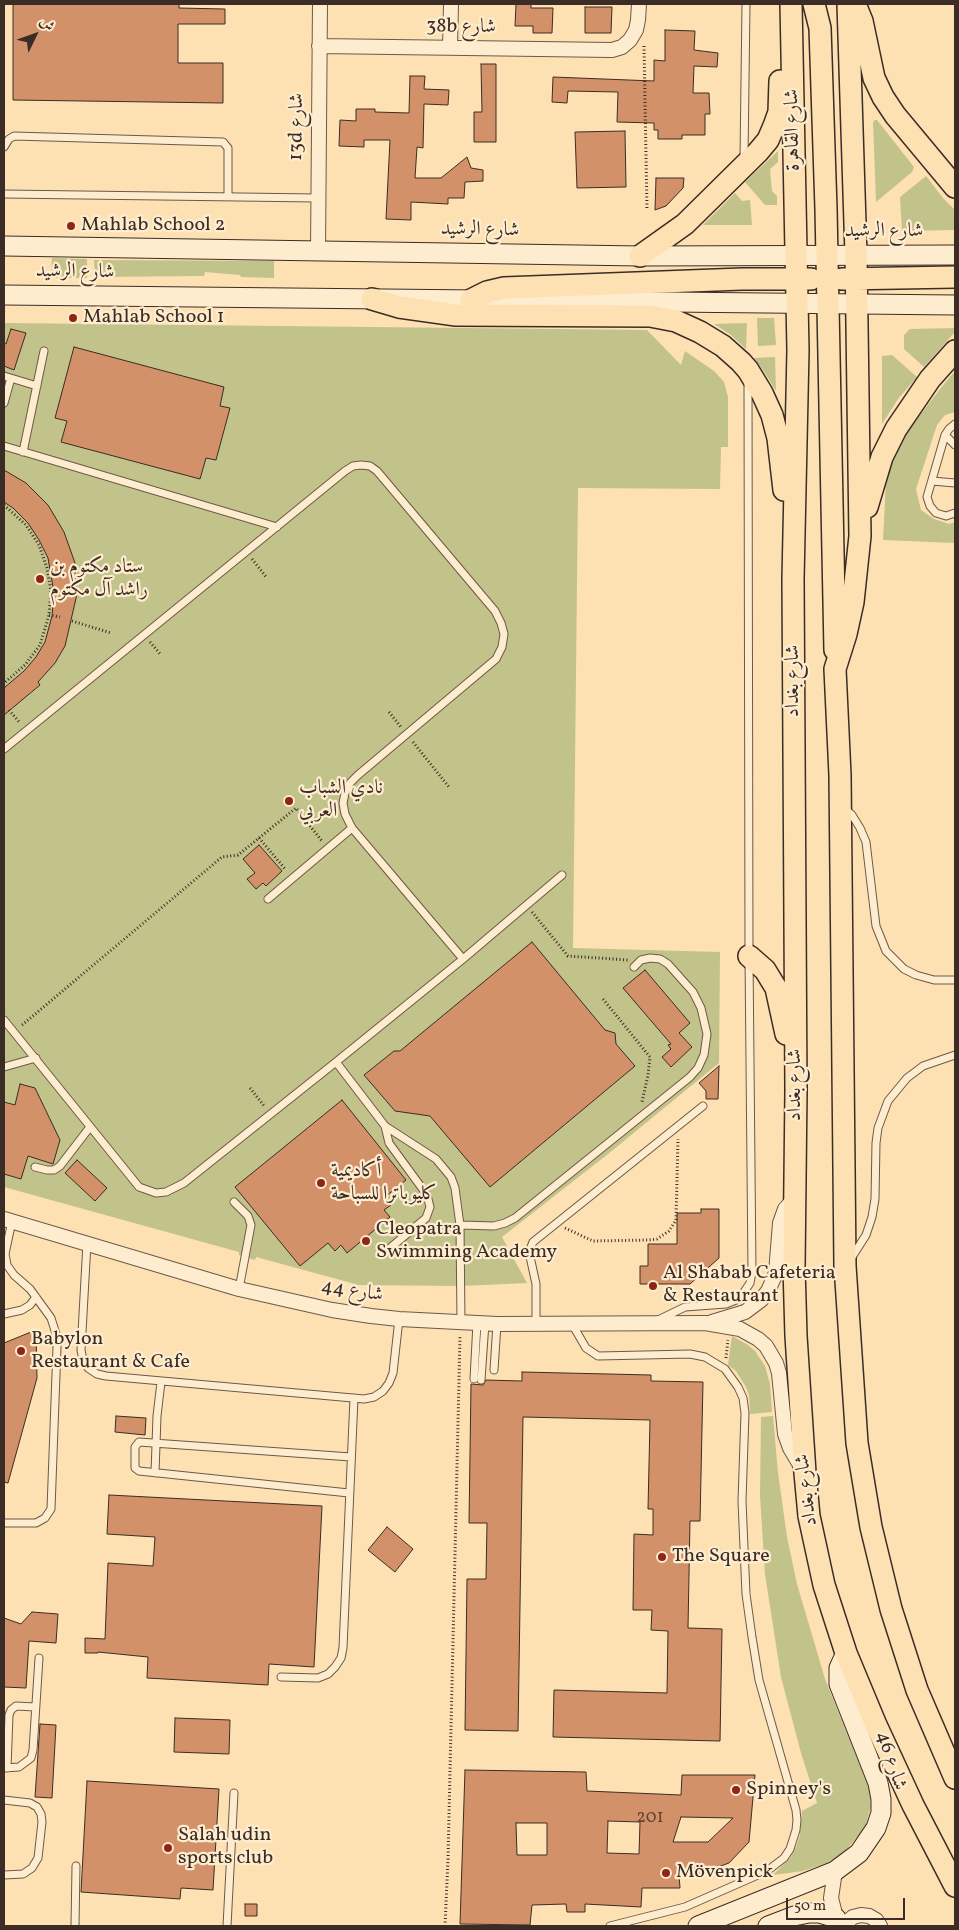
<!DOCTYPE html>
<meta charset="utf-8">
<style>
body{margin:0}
#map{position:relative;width:959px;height:1930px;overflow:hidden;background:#fde1b3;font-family:Vollkorn,Amiri,serif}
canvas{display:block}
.frame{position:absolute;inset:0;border:5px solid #3c2c26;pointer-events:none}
.north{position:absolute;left:10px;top:10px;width:50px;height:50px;-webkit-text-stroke:4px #feecce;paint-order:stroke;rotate:48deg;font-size:14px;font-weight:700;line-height:20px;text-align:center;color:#3c2c26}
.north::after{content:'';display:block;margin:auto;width:18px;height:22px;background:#3c2c26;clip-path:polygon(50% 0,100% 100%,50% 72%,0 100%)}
.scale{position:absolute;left:786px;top:1898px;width:119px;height:22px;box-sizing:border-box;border:2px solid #3c2c26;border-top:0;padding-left:6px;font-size:15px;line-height:18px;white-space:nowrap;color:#3c2c26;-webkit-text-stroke:4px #feecce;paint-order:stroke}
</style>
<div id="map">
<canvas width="959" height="1930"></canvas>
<div class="frame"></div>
<div class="north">ش</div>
<div class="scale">50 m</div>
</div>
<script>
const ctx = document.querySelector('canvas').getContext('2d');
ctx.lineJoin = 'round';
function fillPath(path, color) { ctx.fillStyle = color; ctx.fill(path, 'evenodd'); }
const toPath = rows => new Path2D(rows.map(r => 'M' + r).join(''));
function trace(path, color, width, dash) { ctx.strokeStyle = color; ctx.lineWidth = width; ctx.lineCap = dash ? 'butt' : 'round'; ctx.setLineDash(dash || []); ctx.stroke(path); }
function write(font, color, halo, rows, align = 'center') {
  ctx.font = font + ' Vollkorn,Amiri,serif'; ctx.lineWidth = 4.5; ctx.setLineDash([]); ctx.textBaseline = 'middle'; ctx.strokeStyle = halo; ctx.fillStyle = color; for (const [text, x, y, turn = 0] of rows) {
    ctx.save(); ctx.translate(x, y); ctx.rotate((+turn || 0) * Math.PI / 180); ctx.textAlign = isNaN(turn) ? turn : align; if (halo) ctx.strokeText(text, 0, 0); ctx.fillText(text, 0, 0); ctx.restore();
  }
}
const green = toPath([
 [875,120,877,120,914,167,912,172,876,202,873,122],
 [778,151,778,162,770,169,772,191,777,196,777,205,765,205,745,182],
 [926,176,943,198,955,210,955,230,902,231,900,197],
 [735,193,742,201,750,200,752,225,703,225],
 [52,258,87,259,87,278,51,278],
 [94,260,274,261,274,278,241,277,240,275,205,272,204,276,95,277],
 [774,318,776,345,758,346,757,318],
 [4,323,647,330,681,365,685,351,714,371,724,382,728,397,728,447,721,447,720,489,578,488,573,948,720,952,719,1063,608,1154,502,1237,527,1283,461,1286,359,1285,256,1257,255,1260,245,1257,239,1255,239,1252,4,1187],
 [747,323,746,349,731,335,714,324],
 [955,328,955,332,924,367,904,349,904,335,910,329],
 [892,355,917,377,898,399,882,424,882,356],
 [775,357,776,391,765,373,754,358],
 [955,371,955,412,945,415,937,425,916,489,921,510,934,519,949,524,955,522,955,543,883,540,886,481,897,445,944,384],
 [732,1336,748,1345,755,1351,765,1366,770,1384,772,1412,750,1414,749,1395,746,1387,736,1371,728,1365],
 [773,1416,778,1473,787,1537,797,1584,825,1679,869,1787,871,1807,866,1824,861,1832,846,1850,837,1857,827,1863,803,1871,773,1875,790,1858,796,1847,800,1835,802,1811,817,1803,801,1753,781,1677,765,1574,760,1496,761,1417]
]);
const building = toPath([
 [13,4,179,4,179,8,225,9,225,24,178,24,178,63,223,63,223,103,13,100,13,4],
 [516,4,531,4,531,8,553,8,552,33,533,33,533,26,515,26,516,4],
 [585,7,612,7,611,33,585,33,585,7],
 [665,30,695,31,694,50,718,53,717,67,694,66,693,93,709,93,710,114,705,114,705,135,682,135,682,139,658,139,658,130,654,130,654,123,617,122,618,92,568,91,567,103,552,102,553,77,654,81,654,60,665,61,665,30],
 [481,64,496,64,496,142,474,142,474,112,482,112,481,64],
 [410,76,425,76,424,89,449,90,448,105,424,104,423,148,417,147,415,178,441,178,467,157,471,168,483,170,483,181,465,182,464,198,448,198,448,204,411,202,411,220,386,219,390,140,364,140,364,147,339,146,340,120,356,121,356,109,375,109,375,112,409,113,410,76],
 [625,131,626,187,577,188,575,132,625,131],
 [656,178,684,178,683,188,666,206,655,210,656,178],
 [11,329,26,333,14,370,4,366,4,343,6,344,11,329],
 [74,347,224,387,220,406,230,408,216,460,206,458,200,479,61,442,67,421,55,418,74,347],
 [4,470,26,483,48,505,64,532,75,563,77,594,65,646,55,663,38,682,40,685,4,715,4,688,24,671,36,657,45,642,52,616,54,593,48,558,39,540,28,523,13,508,4,502,4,470],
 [259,845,282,871,266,886,263,883,256,889,247,879,255,873,243,859,259,845],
 [532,942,605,1030,615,1033,616,1044,635,1066,490,1187,430,1116,395,1111,364,1075,394,1051,400,1051,532,942],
 [645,970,690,1023,679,1033,692,1047,671,1067,662,1057,671,1049,668,1045,671,1044,623,988,645,970],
 [719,1066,718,1099,706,1099,706,1091,699,1083,719,1066],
 [20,1084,35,1088,60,1140,53,1164,28,1156,21,1179,4,1174,4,1102,15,1105,20,1084],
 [342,1100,406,1180,385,1197,391,1205,384,1210,390,1217,347,1253,341,1245,335,1251,328,1243,300,1266,235,1187,342,1100],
 [77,1160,107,1188,95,1201,65,1173,77,1160],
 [701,1209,719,1209,719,1258,690,1284,640,1284,640,1266,648,1266,648,1244,677,1244,677,1213,701,1213,701,1209],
 [36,1330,37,1378,8,1483,4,1482,4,1343,36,1330],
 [522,1372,651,1375,651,1381,703,1382,700,1521,690,1521,688,1628,722,1629,720,1741,553,1737,554,1690,667,1693,668,1631,651,1630,652,1610,633,1610,634,1534,653,1535,653,1509,648,1509,650,1420,523,1417,518,1731,465,1730,467,1579,486,1579,487,1523,469,1523,471,1384,483,1385,486,1380,522,1381,522,1372],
 [116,1416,146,1418,145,1435,115,1432,116,1416],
 [109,1495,322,1506,314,1667,269,1664,268,1685,147,1678,148,1657,98,1652,98,1653,85,1653,85,1638,105,1639,108,1563,153,1566,155,1537,107,1534,109,1495],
 [387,1527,413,1549,395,1572,368,1550,387,1527],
 [32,1612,58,1614,56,1643,29,1641,26,1688,4,1687,4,1618,21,1624,32,1612],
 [175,1718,230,1720,229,1754,174,1752,175,1718],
 [40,1724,56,1725,52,1798,35,1797,40,1724],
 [465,1770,586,1772,587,1791,681,1795,682,1775,755,1775,749,1842,729,1863,701,1873,679,1875,680,1888,642,1888,641,1907,585,1904,585,1912,567,1912,566,1904,532,1905,530,1925,460,1924,465,1770],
 [681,1817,733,1818,708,1842,673,1842,681,1817],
 [608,1821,640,1822,639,1854,607,1853,608,1821],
 [516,1823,547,1823,547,1855,517,1855,516,1823],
 [87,1781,219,1789,213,1890,181,1888,180,1899,81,1892,87,1781],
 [245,1904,257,1904,257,1916,245,1916,245,1904]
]);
const path = toPath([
 [644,46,647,210],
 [4,505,26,525,39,545,47,568,51,591,49,615,40,645,25,665,4,683],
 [252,559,267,578],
 [49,615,60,617],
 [72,621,111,633],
 [150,642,161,655],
 [9,710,20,723],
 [389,712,401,727],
 [413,742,449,787],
 [259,838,286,870],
 [532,912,568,956,628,960],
 [603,999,650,1057,648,1075,642,1102],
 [22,1025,222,857,238,855,296,808,322,841],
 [250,1088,265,1107],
 [565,1228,593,1241,649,1240,657,1239,669,1231,676,1220,678,1139],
 [726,1358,728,1340],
 [445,1926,448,1859,460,1336]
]);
const lane = toPath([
 [4,147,9,139,14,136,223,142,228,148,228,197],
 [744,158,746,4],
 [4,194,317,198],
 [4,376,37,386],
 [4,403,11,378],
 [955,424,949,429,945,435,927,497,930,506,936,513,946,516,955,513],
 [945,435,955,445],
 [4,446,277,527],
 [23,452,44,351],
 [932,481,955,483],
 [4,749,345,471,353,466,361,465,370,466,377,471,495,611,501,623,504,634,502,647,496,659,358,775,350,783,345,793,343,803,345,814,352,828,463,959],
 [844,808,852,815,860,828,866,842,876,926,886,951,904,969,916,975,934,980,955,980],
 [268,899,352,828],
 [4,1020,139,1187,156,1193,166,1192,184,1183,336,1062,463,959,562,875],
 [336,1062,385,1126,436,1159,451,1177,455,1188,460,1225,461,1322],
 [4,1067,36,1058],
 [35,1167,47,1170,54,1170,60,1166,90,1127],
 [234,1202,248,1216,251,1225,239,1289],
 [460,1225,494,1226,505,1223,515,1218,690,1077,698,1068,704,1055,707,1034,701,1008,693,992,668,964,660,959,650,958,641,960,634,967],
 [87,1243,81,1350,83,1360,88,1368,97,1374,106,1376,364,1399,374,1397,383,1391,389,1383,393,1373,399,1319],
 [384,1253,426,1218,430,1207,427,1195,389,1143,385,1126],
 [850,1260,866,1235,872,1217,875,1199,876,1143,878,1128,888,1101,907,1078,923,1066,955,1055],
 [4,1314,22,1310,30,1305,36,1297],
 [656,1321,685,1307,726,1304,736,1300,744,1292,750,1283,752,1272,749,956,748,382],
 [536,1324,536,1284,529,1252,533,1242,703,1106],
 [572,1324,586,1348,598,1356,690,1354,705,1357,725,1369,738,1387,743,1398,745,1413,742,1501,746,1594,752,1637,759,1680,796,1810,797,1820,796,1830,790,1849,784,1858,767,1871,685,1907,610,1926],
 [494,1370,497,1324],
 [474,1379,477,1323],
 [481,1380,485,1323],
 [155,1473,157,1416,161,1382],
 [349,1493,139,1471,135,1468,135,1447,139,1442,351,1457],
 [4,1523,36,1523,45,1518,51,1509,57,1347,57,1337,51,1318,30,1289,14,1275,7,1265,5,1254,12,1221],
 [281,1677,318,1678,328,1674,335,1667,341,1658,343,1648,354,1398],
 [4,1768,19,1767,31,1758,33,1750,39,1658],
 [7,1768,9,1715,11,1710,16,1706,35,1707],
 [4,1800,30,1803,37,1807,41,1814,42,1822,38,1858,32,1868,23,1874,4,1875],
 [75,1926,76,1866],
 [227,1926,234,1793]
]);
const street = toPath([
 [319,46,612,50,622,47,630,40,636,30,638,20,639,4],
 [450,48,451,4],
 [318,251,320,4],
 [4,1219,239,1289,332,1310,371,1316,399,1319,497,1324,705,1323,740,1329,758,1339,766,1346,776,1363,779,1373,785,1434,790,1448,803,1470],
 [712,1322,745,1312,761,1300,768,1291,776,1273,780,1223,785,1209,794,1199],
 [835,1871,831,1898,836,1918,841,1926],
 [845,1926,847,1922,853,1917,861,1915,869,1916,876,1920,880,1926]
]);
const secondary = toPath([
 [4,246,640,256,955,255],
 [4,295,955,305],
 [698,1926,835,1871,859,1853,876,1828,881,1813,881,1799,878,1783,839,1684,839,1668,846,1653],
 [768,1926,794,1916,809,1913,819,1913,836,1918]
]);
const primary = toPath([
 [791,4,798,350,793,579,796,1090,794,1267,796,1336,805,1473,809,1516,824,1585,846,1653,876,1725,913,1805,955,1886],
 [814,4,820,28,826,209,835,650],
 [848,4,856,255,860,536,853,602,846,634,835,669,840,775,845,1266,857,1443,871,1527,891,1609,917,1690,955,1778],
 [855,4,862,21,874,78,883,97,895,115,955,187],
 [640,256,685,224,758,152,768,140,774,126,779,112,780,81],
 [842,279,955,277],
 [372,299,399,307,456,315,650,316,676,321,700,332,723,346,741,362,748,370,762,393,772,415,778,438,784,490],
 [471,300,487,292,504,288,742,279,811,279],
 [867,507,882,457,896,429,930,379,955,351],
 [749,956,765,970,776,988,786,1034]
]);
const markers = [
 [71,226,5,"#8f2418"],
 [73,318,5,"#8f2418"],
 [40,579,5,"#8f2418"],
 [289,801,5,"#8f2418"],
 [321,1183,5,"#8f2418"],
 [366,1241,5,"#8f2418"],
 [653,1286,5,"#8f2418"],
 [21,1351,5,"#8f2418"],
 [662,1557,5,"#8f2418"],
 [736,1790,5,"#8f2418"],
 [168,1848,5,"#8f2418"],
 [666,1873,5,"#8f2418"]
];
const numberNames = [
 ["201",650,1819]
];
const streetNames = [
 ["38b شارع",461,28,1],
 ["13d شارع",298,127,-89],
 ["شارع القاهرة",794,130,-91],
 ["شارع الرشيد",480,231,1],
 ["شارع الرشيد",884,232],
 ["شارع الرشيد",75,273,1],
 ["شارع بغداد",794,681,-90],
 ["شارع بغداد",796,1085,-90],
 ["شارع 44",352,1292,9],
 ["شارع بغداد",808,1490,-97],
 ["شارع 46",890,1761,72]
];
const poiNames = [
 ["Mahlab School 2",81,226],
 ["Mahlab School 1",83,318],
 ["ستاد مكتوم بن",50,568],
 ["راشد آل مكتوم",50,591],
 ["نادي الشباب",299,789],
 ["العربي",299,812],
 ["أكاديمية",331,1172],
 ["كليوباترا للسباحة",331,1195],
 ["Cleopatra",376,1230],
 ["Swimming Academy",376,1253],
 ["Al Shabab Cafeteria",663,1274],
 ["& Restaurant",663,1297],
 ["Babylon",31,1340],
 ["Restaurant & Cafe",31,1363],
 ["The Square",672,1557],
 ["Spinney's",746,1790],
 ["Salah udin",178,1836],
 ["sports club",178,1859],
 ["Mövenpick",676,1873]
];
fillPath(green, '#c2c28b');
fillPath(building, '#d29168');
trace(building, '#3c2c26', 1);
trace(lane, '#6c5949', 9);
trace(street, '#6c5949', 16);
trace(secondary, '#3c2c26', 21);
trace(primary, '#3c2c26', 24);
trace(path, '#3c2c26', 3, [1, 2.5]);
trace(lane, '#feecce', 7);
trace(street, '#feecce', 14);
trace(secondary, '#feecce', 19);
trace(primary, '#fde1b3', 21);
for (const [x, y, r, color] of markers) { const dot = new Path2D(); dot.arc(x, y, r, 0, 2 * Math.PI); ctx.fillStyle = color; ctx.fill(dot); trace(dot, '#feecce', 2); }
write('18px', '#624536', null, numberNames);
write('20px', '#3c2c26', '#feecce', streetNames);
write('20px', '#3c2c26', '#feecce', poiNames, 'left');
</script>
